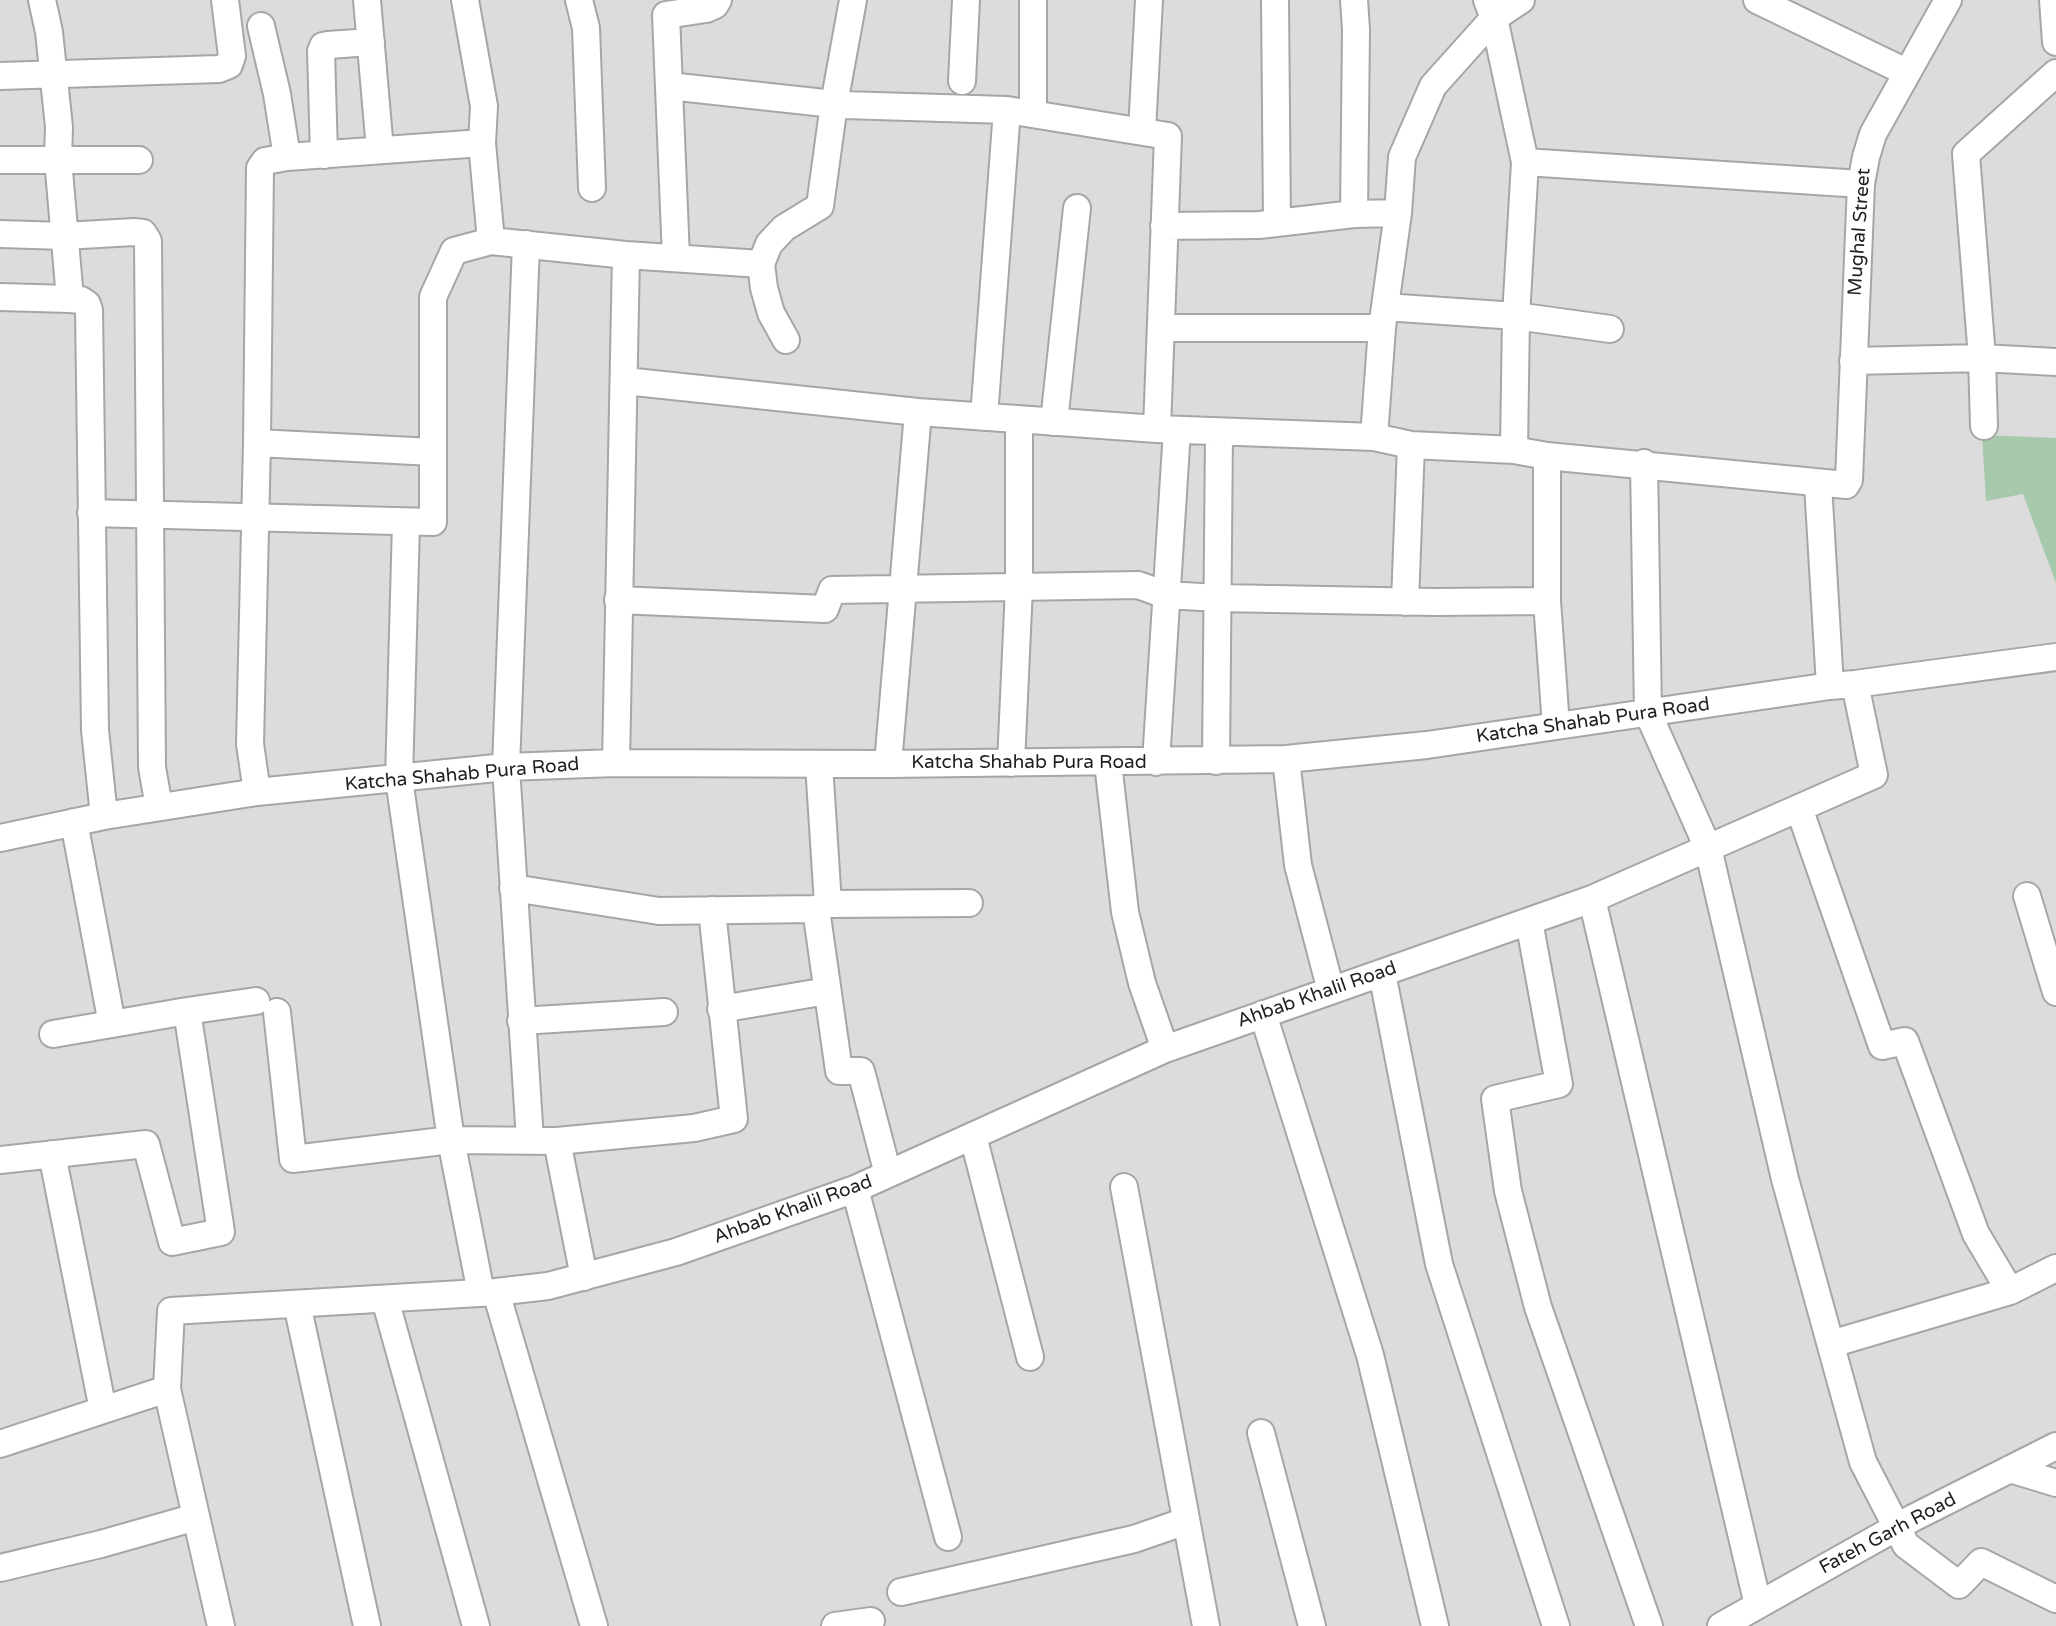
<!DOCTYPE html>
<style>
body{margin:0}
canvas{display:block;background:#f0ece5}
</style>
<canvas width="2056" height="1626"></canvas>
<script>
const ctx = document.querySelector('canvas').getContext('2d');
ctx.lineJoin = 'round';
function fillPath(path, color) { ctx.fillStyle = color; ctx.fill(path, 'evenodd'); }
const toPath = rows => new Path2D(rows.map(r => 'M' + r).join(''));
function trace(path, color, width, dash) { ctx.strokeStyle = color; ctx.lineWidth = width; ctx.lineCap = dash ? 'butt' : 'round'; ctx.setLineDash(dash || []); ctx.stroke(path); }
function write(font, color, halo, rows, align = 'center') {
  ctx.font = font + ' "Varela Round",sans-serif'; ctx.lineWidth = 5; ctx.setLineDash([]); ctx.textBaseline = 'middle'; ctx.strokeStyle = halo; ctx.fillStyle = color; for (const [text, x, y, turn = 0] of rows) {
    ctx.save(); ctx.translate(x, y); ctx.rotate((+turn || 0) * Math.PI / 180); ctx.textAlign = isNaN(turn) ? turn : align; if (halo) ctx.strokeText(text, 0, 0); ctx.fillText(text, 0, 0); ctx.restore();
  }
}
const residential = toPath([
 [0,0,2056,0,2056,1626,0,1626]
]);
const cemetery = toPath([
 [1982,435,2056,438,2056,583,2023,494,1986,501]
]);
const minor = toPath([
 [42,0,49,32,59,127,58,159,70,299,81,300,87,304,89,310,95,730,104,816],
 [367,0,380,150],
 [465,0,484,106,482,143,491,241,626,255,761,264],
 [579,0,586,28,592,188],
 [1275,0,1277,223],
 [1487,0,1494,18,1525,162,1516,316,1514,450],
 [1757,0,1906,72],
 [2053,0,2056,42],
 [261,26,277,94,287,157],
 [0,76,219,69,229,65,232,56,225,0],
 [962,81,966,0],
 [669,86,843,105,1007,110,1168,136,1157,429],
 [1033,113,1033,0],
 [1142,131,1149,0],
 [324,155,321,51,323,46,328,45,371,42],
 [0,160,139,160],
 [1525,162,1861,184],
 [1354,214,1356,29,1354,0],
 [1164,226,1259,225,1354,214,1398,213],
 [0,234,64,236,134,232,143,233,148,241,152,767,159,807],
 [526,244,506,767,530,1140],
 [676,258,666,15,706,9,715,5,718,0],
 [0,297,70,299],
 [1385,307,1516,316,1610,329],
 [1161,328,1382,328],
 [786,340,771,313,764,288,761,264,769,244,784,228,820,206,834,104,853,0],
 [1853,361,1982,358,2056,362],
 [625,381,918,412,1157,429,1374,437,1411,445,1514,450,1547,456,1846,485,1849,480,1861,184,1866,157,1873,134,1948,0],
 [984,417,1007,110],
 [1054,422,1077,208],
 [1984,426,1982,358,1966,154,2056,73],
 [1374,437,1382,328,1398,213,1402,157,1433,86,1494,18,1521,0],
 [257,443,433,452],
 [1547,456,1547,601,1556,726],
 [1644,463,1648,713,1708,848,1785,1179,1863,1462,1906,1545,1959,1585,1981,1562,2056,1599],
 [1818,484,1830,686],
 [91,513,433,522,433,297,454,251,491,241],
 [406,523,399,779,451,1140,481,1293],
 [618,600,825,609,832,590,1138,585,1166,595,1218,598,1435,602,1547,601],
 [1405,602,1411,445],
 [1286,759,1298,865,1331,991],
 [1216,761,1219,433],
 [1156,762,1177,430],
 [616,763,626,255],
 [1011,763,1019,587,1019,419],
 [1108,763,1125,912,1142,983,1165,1049],
 [819,764,828,904],
 [888,764,918,412],
 [257,792,250,744,257,443,260,168,265,161,287,157,482,143],
 [1799,808,1882,1046,1905,1041,1976,1234,2010,1291],
 [0,838,104,816,257,792,506,767,616,763,888,764,1286,759,1427,745,1830,686,1855,684,2056,657],
 [513,888,659,911,816,909,828,904,969,903],
 [2027,896,2056,992],
 [1592,899,1758,1605],
 [816,909,839,1071,861,1071,888,1174],
 [1529,921,1559,1084,1495,1099,1508,1191,1538,1307,1649,1626],
 [1382,973,1439,1264,1556,1626],
 [721,1009,827,991],
 [187,1011,256,1001],
 [277,1012,293,1159,451,1140,557,1141,584,1277],
 [1263,1014,1370,1355,1435,1626],
 [521,1021,664,1012],
 [53,1034,112,1024],
 [973,1136,1030,1357],
 [557,1141,694,1128,734,1119,712,910],
 [52,1154,103,1410],
 [0,1160,146,1144,172,1242,221,1232,187,1011,112,1024,74,822],
 [1124,1187,1206,1626],
 [855,1189,948,1537],
 [496,1292,594,1626],
 [385,1299,476,1626],
 [297,1304,367,1626],
 [1831,1344,2010,1291,2056,1268],
 [1261,1433,1312,1626],
 [0,1444,167,1389],
 [2010,1469,2056,1483],
 [0,1568,101,1544,196,1517],
 [901,1592,1134,1539,1186,1521],
 [221,1626,167,1389,171,1311,496,1292,548,1286,676,1252,855,1189,1165,1049,1592,899,1874,775,1855,684],
 [835,1626,871,1621],
 [1721,1626,1913,1518,2056,1446]
]);
const streetNames = [
 ["Mughal Street",1860,232,-86],
 ["Katcha Shahab Pura Road",1593,721,-8],
 ["Katcha Shahab Pura Road",1029,763],
 ["Katcha Shahab Pura Road",462,775,-5],
 ["Ahbab Khalil Road",1317,995,-19],
 ["Ahbab Khalil Road",793,1210,-20],
 ["Fateh Garh Road",1888,1534,-28]
];
fillPath(residential, '#dddcdc');
fillPath(cemetery, '#a6c9ab');
trace(minor, '#a6a6a6', 30);
trace(minor, '#fff', 26);
write('19px', '#1f1f1f', '#fff', streetNames);
</script>
